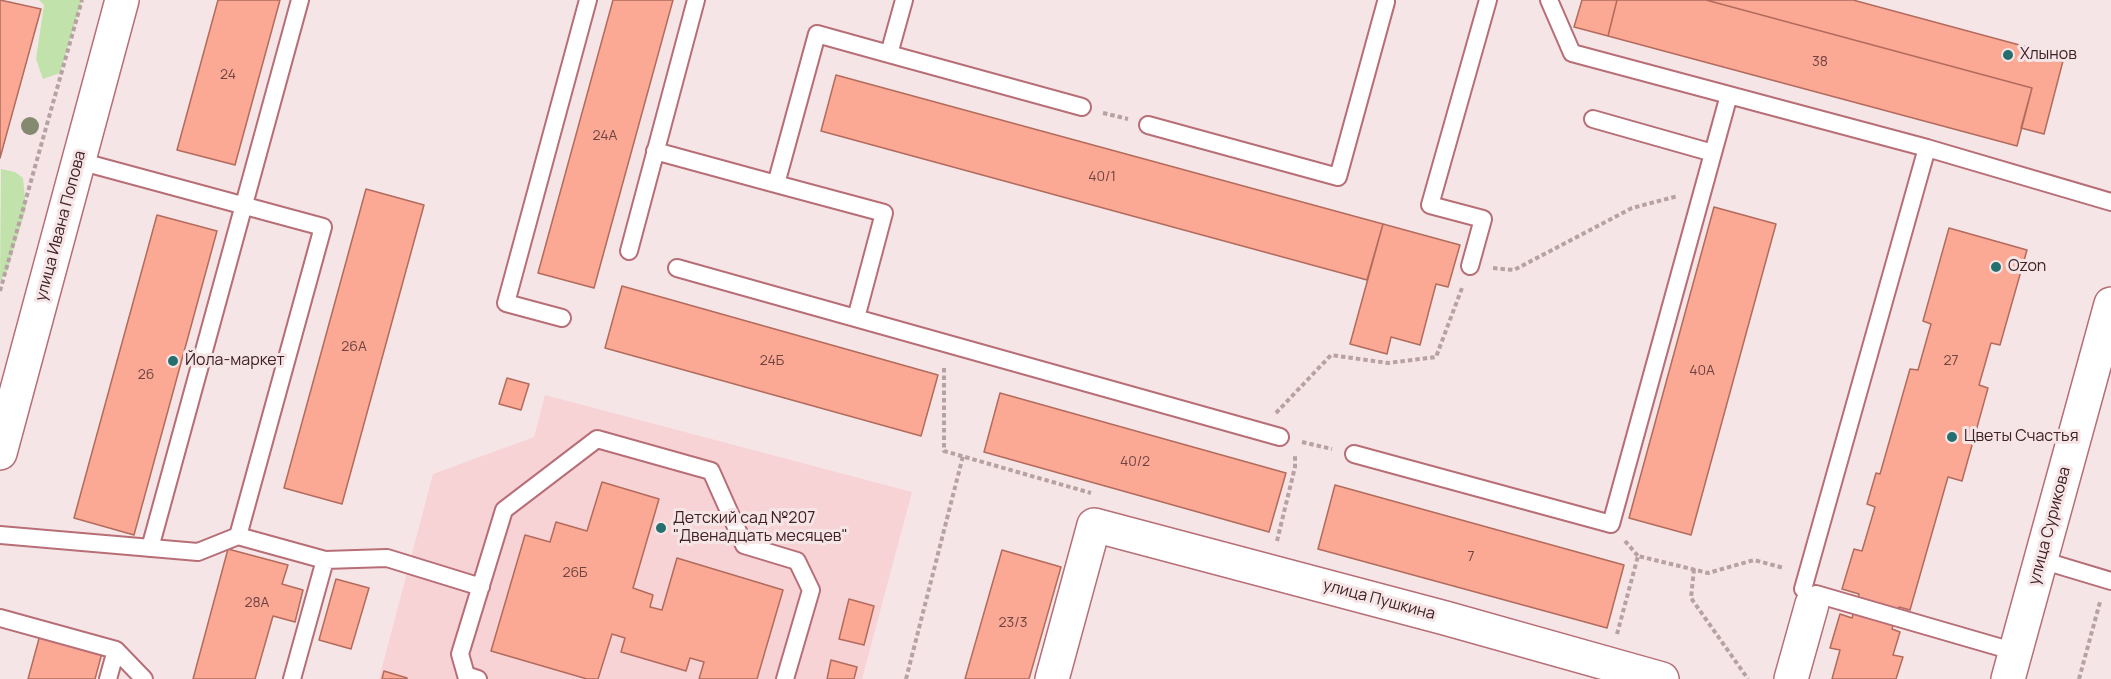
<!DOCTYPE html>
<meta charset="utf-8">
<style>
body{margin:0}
canvas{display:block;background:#f6e5e6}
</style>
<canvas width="2111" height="679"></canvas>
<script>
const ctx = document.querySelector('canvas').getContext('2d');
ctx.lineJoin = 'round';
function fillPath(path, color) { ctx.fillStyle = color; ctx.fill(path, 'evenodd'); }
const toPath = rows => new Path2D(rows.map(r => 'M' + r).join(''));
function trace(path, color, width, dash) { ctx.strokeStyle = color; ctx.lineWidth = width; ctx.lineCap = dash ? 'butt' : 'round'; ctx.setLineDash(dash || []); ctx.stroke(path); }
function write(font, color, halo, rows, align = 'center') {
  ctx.font = font + ' Manrope,sans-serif'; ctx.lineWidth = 6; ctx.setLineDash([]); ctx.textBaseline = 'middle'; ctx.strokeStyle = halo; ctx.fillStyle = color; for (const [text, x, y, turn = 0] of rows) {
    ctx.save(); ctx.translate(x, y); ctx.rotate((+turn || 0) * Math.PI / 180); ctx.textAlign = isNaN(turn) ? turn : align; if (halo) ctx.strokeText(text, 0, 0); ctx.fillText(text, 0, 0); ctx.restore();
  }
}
const built = toPath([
 [545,395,912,492,862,679,379,679,433,474,534,437]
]);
const green = toPath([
 [39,0,82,0,60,73,43,79,36,59,44,5],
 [1,169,15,172,23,178,26,208,7,271,0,281]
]);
const building = toPath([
 [0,0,41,9,0,158,0,0],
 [218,0,280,0,235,165,177,150,218,0],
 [613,0,673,0,594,288,538,273,613,0],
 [1582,0,1617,0,1608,36,1574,27,1582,0],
 [1617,0,1706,0,2032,88,2017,146,1608,36,1617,0],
 [1706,0,1853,0,2064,57,2044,134,2021,128,2032,88,1706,0],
 [836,75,1383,224,1367,280,821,131,836,75],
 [366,189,424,205,342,504,284,488,366,189],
 [1714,207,1776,224,1691,535,1629,518,1714,207],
 [157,215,217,231,134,535,74,518,157,215],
 [1383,224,1460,245,1448,287,1436,284,1420,345,1391,337,1387,354,1350,344,1383,224],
 [1949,228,2027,250,2000,345,1991,343,1979,385,1988,388,1962,481,1948,477,1910,610,1899,607,1892,629,1900,632,1893,655,1903,657,1896,679,1832,679,1840,650,1830,648,1840,614,1852,618,1859,594,1842,589,1854,549,1862,551,1875,507,1867,504,1876,473,1880,474,1910,369,1918,370,1931,324,1923,321,1949,228],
 [622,286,938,375,921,436,605,348,622,286],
 [507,378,529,384,521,410,499,404,507,378],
 [1000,393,1286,473,1269,532,984,452,1000,393],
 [602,482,659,499,633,588,653,595,650,607,662,610,677,558,783,590,757,679,699,679,704,662,690,658,686,671,621,652,625,638,612,634,598,679,587,679,491,651,525,535,550,542,556,522,587,531,602,482],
 [1335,485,1624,565,1607,628,1318,549,1335,485],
 [228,549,288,565,282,584,303,590,295,622,273,616,255,679,193,679,228,549],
 [1002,550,1061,567,1029,679,965,679,1002,550],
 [336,579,369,588,351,649,319,640,336,579],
 [849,599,874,606,864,645,839,639,849,599],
 [40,635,102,653,95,679,28,679,40,635],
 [831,660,857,667,854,679,827,679,831,660],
 [384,671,407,678,407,679,382,679,384,671]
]);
const path = toPath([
 [1103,113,1128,119],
 [1493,268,1514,270,1632,208,1678,196],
 [0,291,82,0],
 [944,368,944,451,1091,493],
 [1276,413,1331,355,1388,363,1436,357,1462,288],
 [1302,442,1332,449],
 [1277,541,1295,467,1295,455],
 [1625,541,1638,556],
 [1694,569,1691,598,1748,679],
 [1617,634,1638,556,1708,573,1754,560,1784,568],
 [906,679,963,456],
 [2079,679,2100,602]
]);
const lane = toPath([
 [904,0,889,54,1082,107],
 [1549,0,1572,53,1927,148,2111,202],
 [1593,119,1713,153],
 [1148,125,1338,177,1386,2],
 [655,151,776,184],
 [79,161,323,227,238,536],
 [629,251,696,0],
 [1470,266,1483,219,1430,205,1488,0],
 [677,268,1280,437],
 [562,318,506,303,588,0],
 [856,318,884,213,776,184,817,34,889,54],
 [1354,454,1611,524,1729,95],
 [0,535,198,552,238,536,325,560,387,558,481,587],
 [150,548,300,0],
 [2041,560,2111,581],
 [1803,589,1927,148],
 [1816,594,2016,652],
 [0,618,116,650,108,679],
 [116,650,144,679],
 [292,679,325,560],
 [478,679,466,675,460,654,504,510,597,439,711,471,744,545,797,561,811,590,785,679]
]);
const street = toPath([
 [1052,679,1094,525,1445,618,1662,679],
 [1791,679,1812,604]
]);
const secondary = toPath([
 [0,453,122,0],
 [2008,679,2111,304]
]);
const trees = [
 [30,126]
];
const markers = [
 [2008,55,6,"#256f6e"],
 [1996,267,6,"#256f6e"],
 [173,361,6,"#256f6e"],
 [1952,437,6,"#256f6e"],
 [661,528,6,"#256f6e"]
];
const numberNames = [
 ["38",1820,62],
 ["24",228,75],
 ["24А",605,136],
 ["40/1",1102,177],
 ["26А",354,347],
 ["24Б",772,361],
 ["27",1951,361],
 ["40А",1702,371],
 ["26",146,375],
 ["40/2",1135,462],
 ["7",1471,557],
 ["26Б",575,573],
 ["28А",257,603],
 ["23/3",1013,623]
];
const poiNames = [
 ["Хлынов",2020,55],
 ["Ozon",2008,267],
 ["Йола-маркет",185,361],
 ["Цветы Счастья",1964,437],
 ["Детский сад №207",673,519],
 ["\"Двенадцать месяцев\"",673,537]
];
const streetNames = [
 ["улица Ивана Попова",61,226,-75],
 ["улица Сурикова",2050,526,-75],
 ["улица Пушкина",1379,600,15]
];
fillPath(built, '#f8d3d5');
fillPath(green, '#c1e3ab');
fillPath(building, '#fba895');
trace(building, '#b26b5c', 1.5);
trace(lane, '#b76e76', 20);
trace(street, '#b76e76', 36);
trace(secondary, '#b76e76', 36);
trace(path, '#b7a1a3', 4, [4.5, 3]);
trace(lane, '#fff', 16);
trace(street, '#fff', 33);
trace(secondary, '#fff', 33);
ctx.fillStyle = '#848a70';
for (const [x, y] of trees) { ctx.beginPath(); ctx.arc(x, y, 9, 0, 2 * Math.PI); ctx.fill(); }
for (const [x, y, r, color] of markers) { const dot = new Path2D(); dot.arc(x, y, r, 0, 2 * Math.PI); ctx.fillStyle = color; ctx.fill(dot); trace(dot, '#f6e5e6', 2); }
write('14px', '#6e4340', null, numberNames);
write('16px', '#3f2124', '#f6e5e6', poiNames, 'left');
write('16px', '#3f2124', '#f6e5e6', streetNames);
</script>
